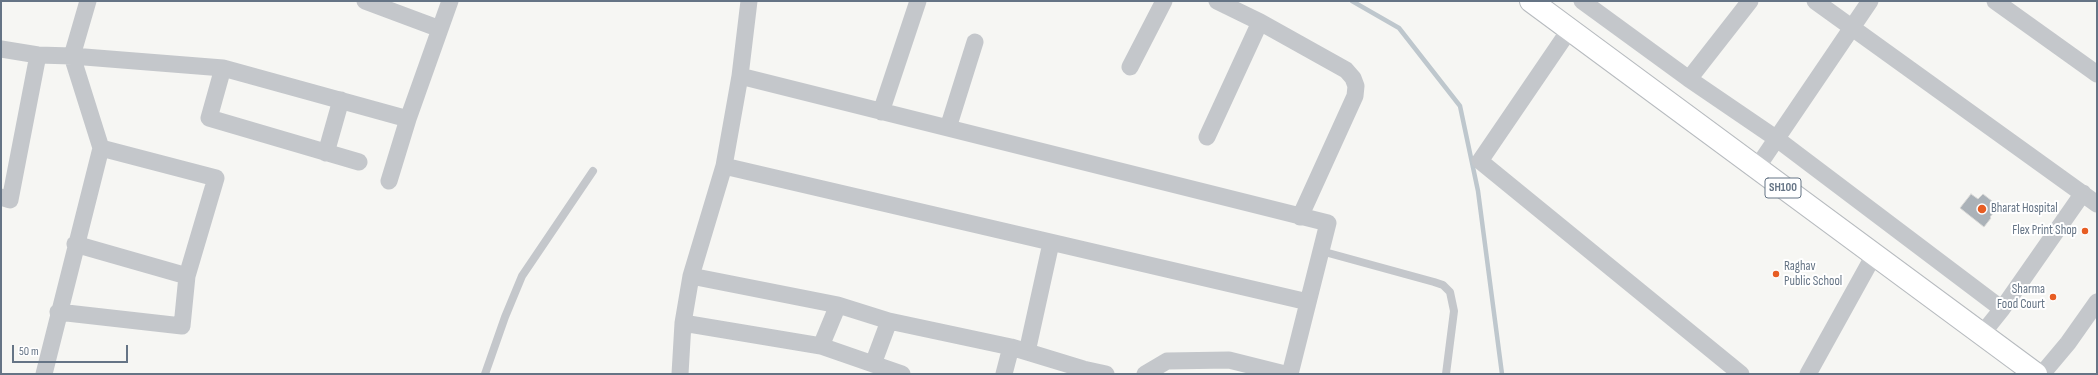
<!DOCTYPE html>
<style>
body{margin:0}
#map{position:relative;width:2098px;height:375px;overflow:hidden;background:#f6f6f3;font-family:"Sofia Sans Condensed",sans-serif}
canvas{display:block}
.frame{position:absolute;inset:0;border:2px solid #657485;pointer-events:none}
.scale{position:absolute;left:12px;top:345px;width:116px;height:18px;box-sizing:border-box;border:2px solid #657485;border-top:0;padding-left:5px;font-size:12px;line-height:14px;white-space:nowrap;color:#657485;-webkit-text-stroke:3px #fff;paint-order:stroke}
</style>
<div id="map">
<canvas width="2098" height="375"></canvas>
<div class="frame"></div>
<div class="scale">50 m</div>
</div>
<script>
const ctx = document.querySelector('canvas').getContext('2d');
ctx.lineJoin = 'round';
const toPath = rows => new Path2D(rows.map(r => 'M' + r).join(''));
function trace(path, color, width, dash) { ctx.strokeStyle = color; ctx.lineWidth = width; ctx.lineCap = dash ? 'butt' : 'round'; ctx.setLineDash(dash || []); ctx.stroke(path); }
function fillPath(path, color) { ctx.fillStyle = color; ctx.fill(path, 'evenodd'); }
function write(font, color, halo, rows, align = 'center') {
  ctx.font = font + ' "Sofia Sans Condensed",sans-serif'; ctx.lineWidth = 4; ctx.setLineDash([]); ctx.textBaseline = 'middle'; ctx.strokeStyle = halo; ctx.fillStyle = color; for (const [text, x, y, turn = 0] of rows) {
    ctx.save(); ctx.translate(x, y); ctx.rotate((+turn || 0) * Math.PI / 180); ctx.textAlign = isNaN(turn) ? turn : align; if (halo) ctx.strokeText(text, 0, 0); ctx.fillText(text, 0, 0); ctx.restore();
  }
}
const stream = toPath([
 [1352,1,1399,28,1460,106,1478,191,1502,374]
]);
const building = toPath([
 [1971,194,1978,199,1983,194,1997,205,1992,210,1994,212,1990,217,1991,218,1984,227,1960,208,1971,194]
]);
const service = toPath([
 [1321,251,1434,282,1443,285,1450,292,1454,311,1446,374],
 [485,374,505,317,522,276,593,171]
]);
const minor = toPath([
 [365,1,440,29],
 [1582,1,1689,79,1777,139,2002,309],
 [1815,1,2097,204],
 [1995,1,2097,74],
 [1260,22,1346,70,1353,78,1356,86,1355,96,1300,217],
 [1570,29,1480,161,1741,374],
 [1,49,38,55,72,56,88,1],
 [1130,67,1164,1],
 [223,68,209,118,359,162],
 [740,76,1328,223,1290,374],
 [1689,79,1750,1],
 [881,112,918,1],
 [948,128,975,42],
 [1207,137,1260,22,1217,1],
 [326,153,341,100],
 [724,166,1308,302],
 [1756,169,1870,1],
 [389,181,408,119,450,1],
 [1,197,10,200,38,55],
 [75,244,187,276],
 [691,276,838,305],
 [58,312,182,326,187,276,216,178,101,148,72,56,223,68,408,119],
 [889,321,838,305,821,346,902,374],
 [683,323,821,346],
 [1982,334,2002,309,2083,193],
 [1027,352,1051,243],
 [873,364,889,321,1011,347],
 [44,374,101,148],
 [680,374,683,323,691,276,724,166,740,76,749,1],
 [1004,374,1011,347,1083,369],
 [1081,374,1083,369,1106,374],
 [1145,374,1167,361,1229,360,1285,374],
 [1808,374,1874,255],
 [2042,374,2068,343,2097,302]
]);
const primary = toPath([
 [1531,1,2036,374]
]);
const markers = [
 [1982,209,5,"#e75d23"],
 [2085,231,4,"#e75d23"],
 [1776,274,4,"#e75d23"],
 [2053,297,4,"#e75d23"]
];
const shields = [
 [1783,188,36]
];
const shieldNames = [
 ["SH100",1783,188]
];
const poiNames = [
 ["Bharat Hospital",1991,209],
 ["Flex Print Shop",2077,231,"right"],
 ["Raghav",1784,267],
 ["Public School",1784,282],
 ["Sharma",2045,290,"right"],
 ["Food Court",2045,305,"right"]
];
trace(stream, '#bec7cd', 4.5);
fillPath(building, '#abb2b8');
trace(building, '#d8d8d6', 1);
trace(primary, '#b7bbbf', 24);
trace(service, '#c4c7cb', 8);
trace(minor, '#c4c7cb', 17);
trace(primary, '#fff', 22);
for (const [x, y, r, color] of markers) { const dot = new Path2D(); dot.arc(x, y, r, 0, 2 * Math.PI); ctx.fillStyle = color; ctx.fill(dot); trace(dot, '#fff', 1.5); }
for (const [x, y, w] of shields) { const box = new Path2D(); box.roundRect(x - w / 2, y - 10, w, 20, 3); ctx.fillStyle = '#fff'; ctx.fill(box); trace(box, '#657485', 1); }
write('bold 12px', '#657485', null, shieldNames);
write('13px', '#657485', '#fff', poiNames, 'left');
</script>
